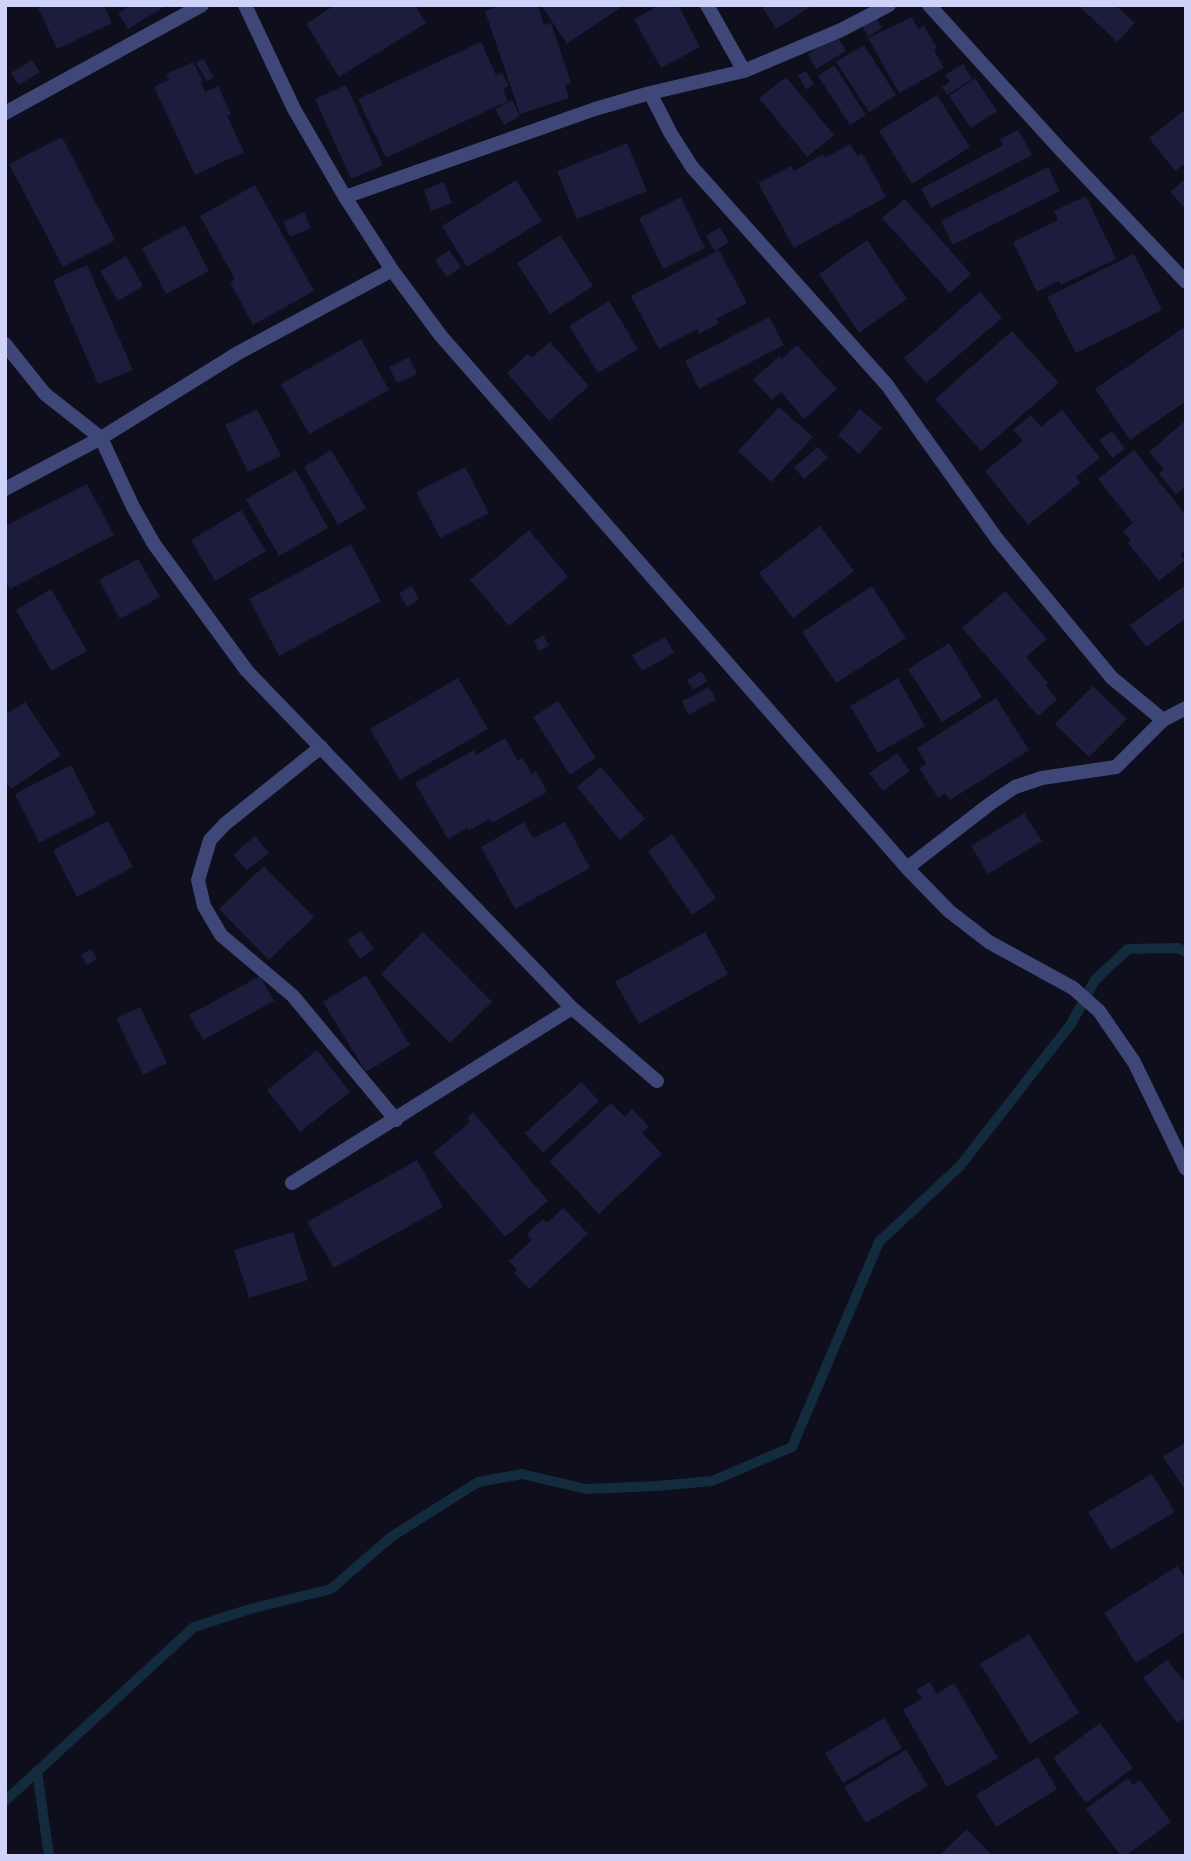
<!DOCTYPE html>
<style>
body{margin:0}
#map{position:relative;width:1191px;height:1861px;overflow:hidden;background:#0e0e1d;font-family:"Source Sans 3",sans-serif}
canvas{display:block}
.frame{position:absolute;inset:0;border:7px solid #cfd3fa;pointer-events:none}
</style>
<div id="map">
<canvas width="1191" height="1861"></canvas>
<div class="frame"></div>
</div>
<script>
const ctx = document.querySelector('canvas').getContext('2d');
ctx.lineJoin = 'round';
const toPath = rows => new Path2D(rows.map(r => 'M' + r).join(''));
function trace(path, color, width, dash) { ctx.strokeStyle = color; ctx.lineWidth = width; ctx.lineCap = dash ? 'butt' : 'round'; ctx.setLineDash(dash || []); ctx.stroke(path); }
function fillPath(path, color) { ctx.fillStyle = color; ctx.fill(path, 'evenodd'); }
const stream = toPath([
 [37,1771,49,1856],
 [5,1801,194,1627,250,1609,331,1589,391,1537,478,1482,522,1474,586,1489,657,1486,712,1481,792,1447,879,1242,960,1166,1071,1024,1095,980,1128,949,1178,948,1186,952]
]);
const building = toPath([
 [37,5,104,5,112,23,57,49],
 [131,5,167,5,128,29,118,13],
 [335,5,415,5,426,23,339,77,306,24],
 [501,5,538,5,544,25,551,23,571,83,565,85,569,98,520,114,485,11],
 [541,5,624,5,567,44],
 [660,5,678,5,700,47,661,68,634,19],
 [761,5,813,5,776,29],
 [1078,5,1115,5,1135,23,1117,42],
 [875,16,882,28,868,37,861,24],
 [912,17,918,29,924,26,937,48,934,50,944,68,899,93,868,38],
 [837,36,846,51,816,69,808,54],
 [481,42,496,75,502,73,509,86,503,89,508,101,386,158,358,99],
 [864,45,896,95,869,112,836,62],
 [203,59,214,77,207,81,196,63],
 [32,60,40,72,19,85,11,73],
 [193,62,203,81,201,82,205,92,218,86,231,114,227,116,244,152,195,175,154,87,169,80,166,74],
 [963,64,972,79,947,95,942,87,950,82,945,75],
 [834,65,866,115,850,125,818,76],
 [806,71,814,84,806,89,798,75],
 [786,77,834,135,807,157,759,98],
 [975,78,997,111,971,128,949,96],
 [346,85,383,165,351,179,315,99],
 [937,95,970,147,912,184,879,131],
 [512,100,520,116,504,125,495,109],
 [1186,109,1186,163,1175,171,1149,138],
 [1018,130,1032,155,931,208,921,189,1003,145,1000,139],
 [62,137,115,240,63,267,9,164],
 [627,143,647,191,577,219,557,171],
 [850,144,857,156,862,153,886,197,794,248,758,183,791,166,794,171,823,154,825,158],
 [1048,167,1060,191,953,245,941,221],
 [1186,178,1186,209,1170,192],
 [516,180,542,221,467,267,442,226],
 [444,182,452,203,431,211,424,190],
 [255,185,314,291,253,325,230,282,235,279,200,216],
 [1086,196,1116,259,1061,285,1059,281,1037,292,1013,242,1058,220,1054,211],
 [681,197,705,248,663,269,639,218],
 [905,199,971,274,950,293,882,218],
 [304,212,311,228,290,237,283,222],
 [185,225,209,271,166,294,142,248],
 [720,227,729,242,715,251,706,236],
 [560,235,593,286,550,314,517,263],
 [867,240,907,299,859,333,819,274],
 [449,250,461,267,447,277,435,260],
 [719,250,747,303,716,319,719,323,699,334,697,329,659,349,631,296],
 [1134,254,1162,310,1076,353,1047,297],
 [126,256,143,286,118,301,100,271],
 [87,265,133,370,98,384,53,280],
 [980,292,1002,318,926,383,904,358],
 [609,301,638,349,598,373,569,326],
 [769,317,784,345,699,389,685,361],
 [1186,326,1186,401,1130,440,1095,389],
 [1012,331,1059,383,981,451,935,399],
 [361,339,389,390,309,434,281,384],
 [550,342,589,386,549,421,507,373,528,354,532,357],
 [797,345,837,389,804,419,781,392,772,400,753,380,779,356,782,359],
 [409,357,417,374,397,383,389,367],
 [779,407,813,437,771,482,738,451],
 [257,409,281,456,248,472,225,425],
 [860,409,882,428,859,454,838,435],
 [1062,410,1100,458,1076,477,1080,483,1028,525,985,471,1023,441,1013,430,1031,415,1041,427],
 [1186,420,1186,486,1176,494,1159,474,1164,469,1149,452],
 [1112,431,1125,449,1112,458,1099,440],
 [818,447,828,458,804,479,794,467],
 [331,450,366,508,338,525,304,467],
 [1134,450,1186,515,1186,550,1180,555,1185,560,1159,581,1128,543,1131,541,1123,531,1133,523,1098,479],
 [465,467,489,513,440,538,416,492],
 [296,470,328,528,279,556,246,499],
 [87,484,114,535,10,589,5,580,5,526],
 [241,510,266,551,215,581,191,540],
 [820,526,854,571,793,618,759,573],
 [529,530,568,577,509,626,470,580],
 [351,544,381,601,279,656,249,599],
 [138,559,160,597,120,619,99,580],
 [1186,585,1186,618,1146,647,1130,625],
 [412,586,419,599,407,607,399,593],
 [872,586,906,638,836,683,802,632],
 [51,589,87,651,51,671,16,610],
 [1005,591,1047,639,1026,657,1048,683,1046,686,1057,700,1038,716,962,628],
 [543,635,549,646,539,651,534,641],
 [665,637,674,653,642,671,632,655],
 [949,643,982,697,942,722,908,669],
 [701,671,708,681,693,690,687,680],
 [458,678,488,729,400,780,370,729],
 [898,678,925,726,878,753,850,706],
 [1093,686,1127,719,1089,757,1055,724],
 [709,687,716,700,688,715,682,701],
 [996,698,1029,750,950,800,945,793,938,798,919,768,926,764,917,748],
 [558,701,596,758,570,775,533,717],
 [25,702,61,755,11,789,5,781,5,715],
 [505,738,518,761,523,758,532,774,536,771,547,792,492,823,490,819,468,831,467,828,448,839,415,783,474,750,476,755],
 [897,753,910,771,883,791,869,773],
 [71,765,96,814,39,843,15,794],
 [601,767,645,819,620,840,577,787],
 [1024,813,1042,841,988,874,971,846],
 [108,821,133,867,77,897,53,850],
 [524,822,533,838,565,822,590,868,515,909,481,847],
 [672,834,716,898,692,915,648,851],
 [255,836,269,853,247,870,233,855],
 [264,866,314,917,269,960,219,909],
 [361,931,374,949,360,959,347,940],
 [423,932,492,1002,450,1043,381,974],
 [705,932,728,974,639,1024,615,982],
 [91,949,97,959,87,965,81,955],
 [366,975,410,1045,366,1072,323,1002],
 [260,976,274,1001,203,1040,189,1015],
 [140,1007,167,1063,143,1075,116,1018],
 [317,1050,350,1092,300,1132,267,1090],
 [581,1082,599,1101,543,1153,525,1133],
 [611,1103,625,1117,632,1109,649,1127,642,1133,662,1154,599,1214,549,1161],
 [473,1112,548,1201,505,1237,433,1153,470,1122,467,1118],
 [417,1160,443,1207,334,1268,307,1222],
 [563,1208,588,1234,529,1289,514,1273,517,1270,509,1261,532,1240,527,1234,543,1219,547,1223],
 [293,1232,308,1280,249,1298,234,1250],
 [1186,1442,1186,1491,1163,1457],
 [1152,1474,1175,1512,1111,1550,1088,1512],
 [1177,1566,1186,1579,1186,1631,1136,1663,1104,1613],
 [1029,1634,1079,1713,1030,1744,980,1664],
 [1167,1660,1183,1680,1186,1678,1186,1717,1177,1723,1143,1678],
 [930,1682,936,1694,954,1683,998,1758,947,1787,903,1710,922,1699,916,1690],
 [884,1718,902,1748,843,1783,825,1753],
 [1100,1723,1133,1768,1086,1803,1053,1758],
 [906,1750,928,1786,866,1823,844,1787],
 [1038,1757,1057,1789,996,1827,976,1795],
 [1128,1778,1133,1785,1140,1780,1171,1822,1125,1856,1121,1856,1086,1809],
 [967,1829,993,1856,939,1856]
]);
const minor = toPath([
 [245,5,294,109,345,197,392,270,441,336,907,868,949,911,989,942,1073,988,1099,1011,1134,1062,1186,1169],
 [707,5,744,71],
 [929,5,1059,148,1186,282],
 [650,93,671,134,692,167,887,385,997,539,1112,678,1163,720],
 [5,113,202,5],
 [345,197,595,109,650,93,744,71,841,30,889,5],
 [5,344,45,394,101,438,133,507,154,544,247,671,572,1008,657,1081],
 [5,489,101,438,238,353,392,270],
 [321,747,225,824,210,840,198,880,204,906,221,935,293,996,396,1120],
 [907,868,991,803,1015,787,1042,778,1116,767,1163,720,1186,708],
 [292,1183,572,1008]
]);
trace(stream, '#122c3d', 10);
fillPath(building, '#1c1c3c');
trace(minor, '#3e4777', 14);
</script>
